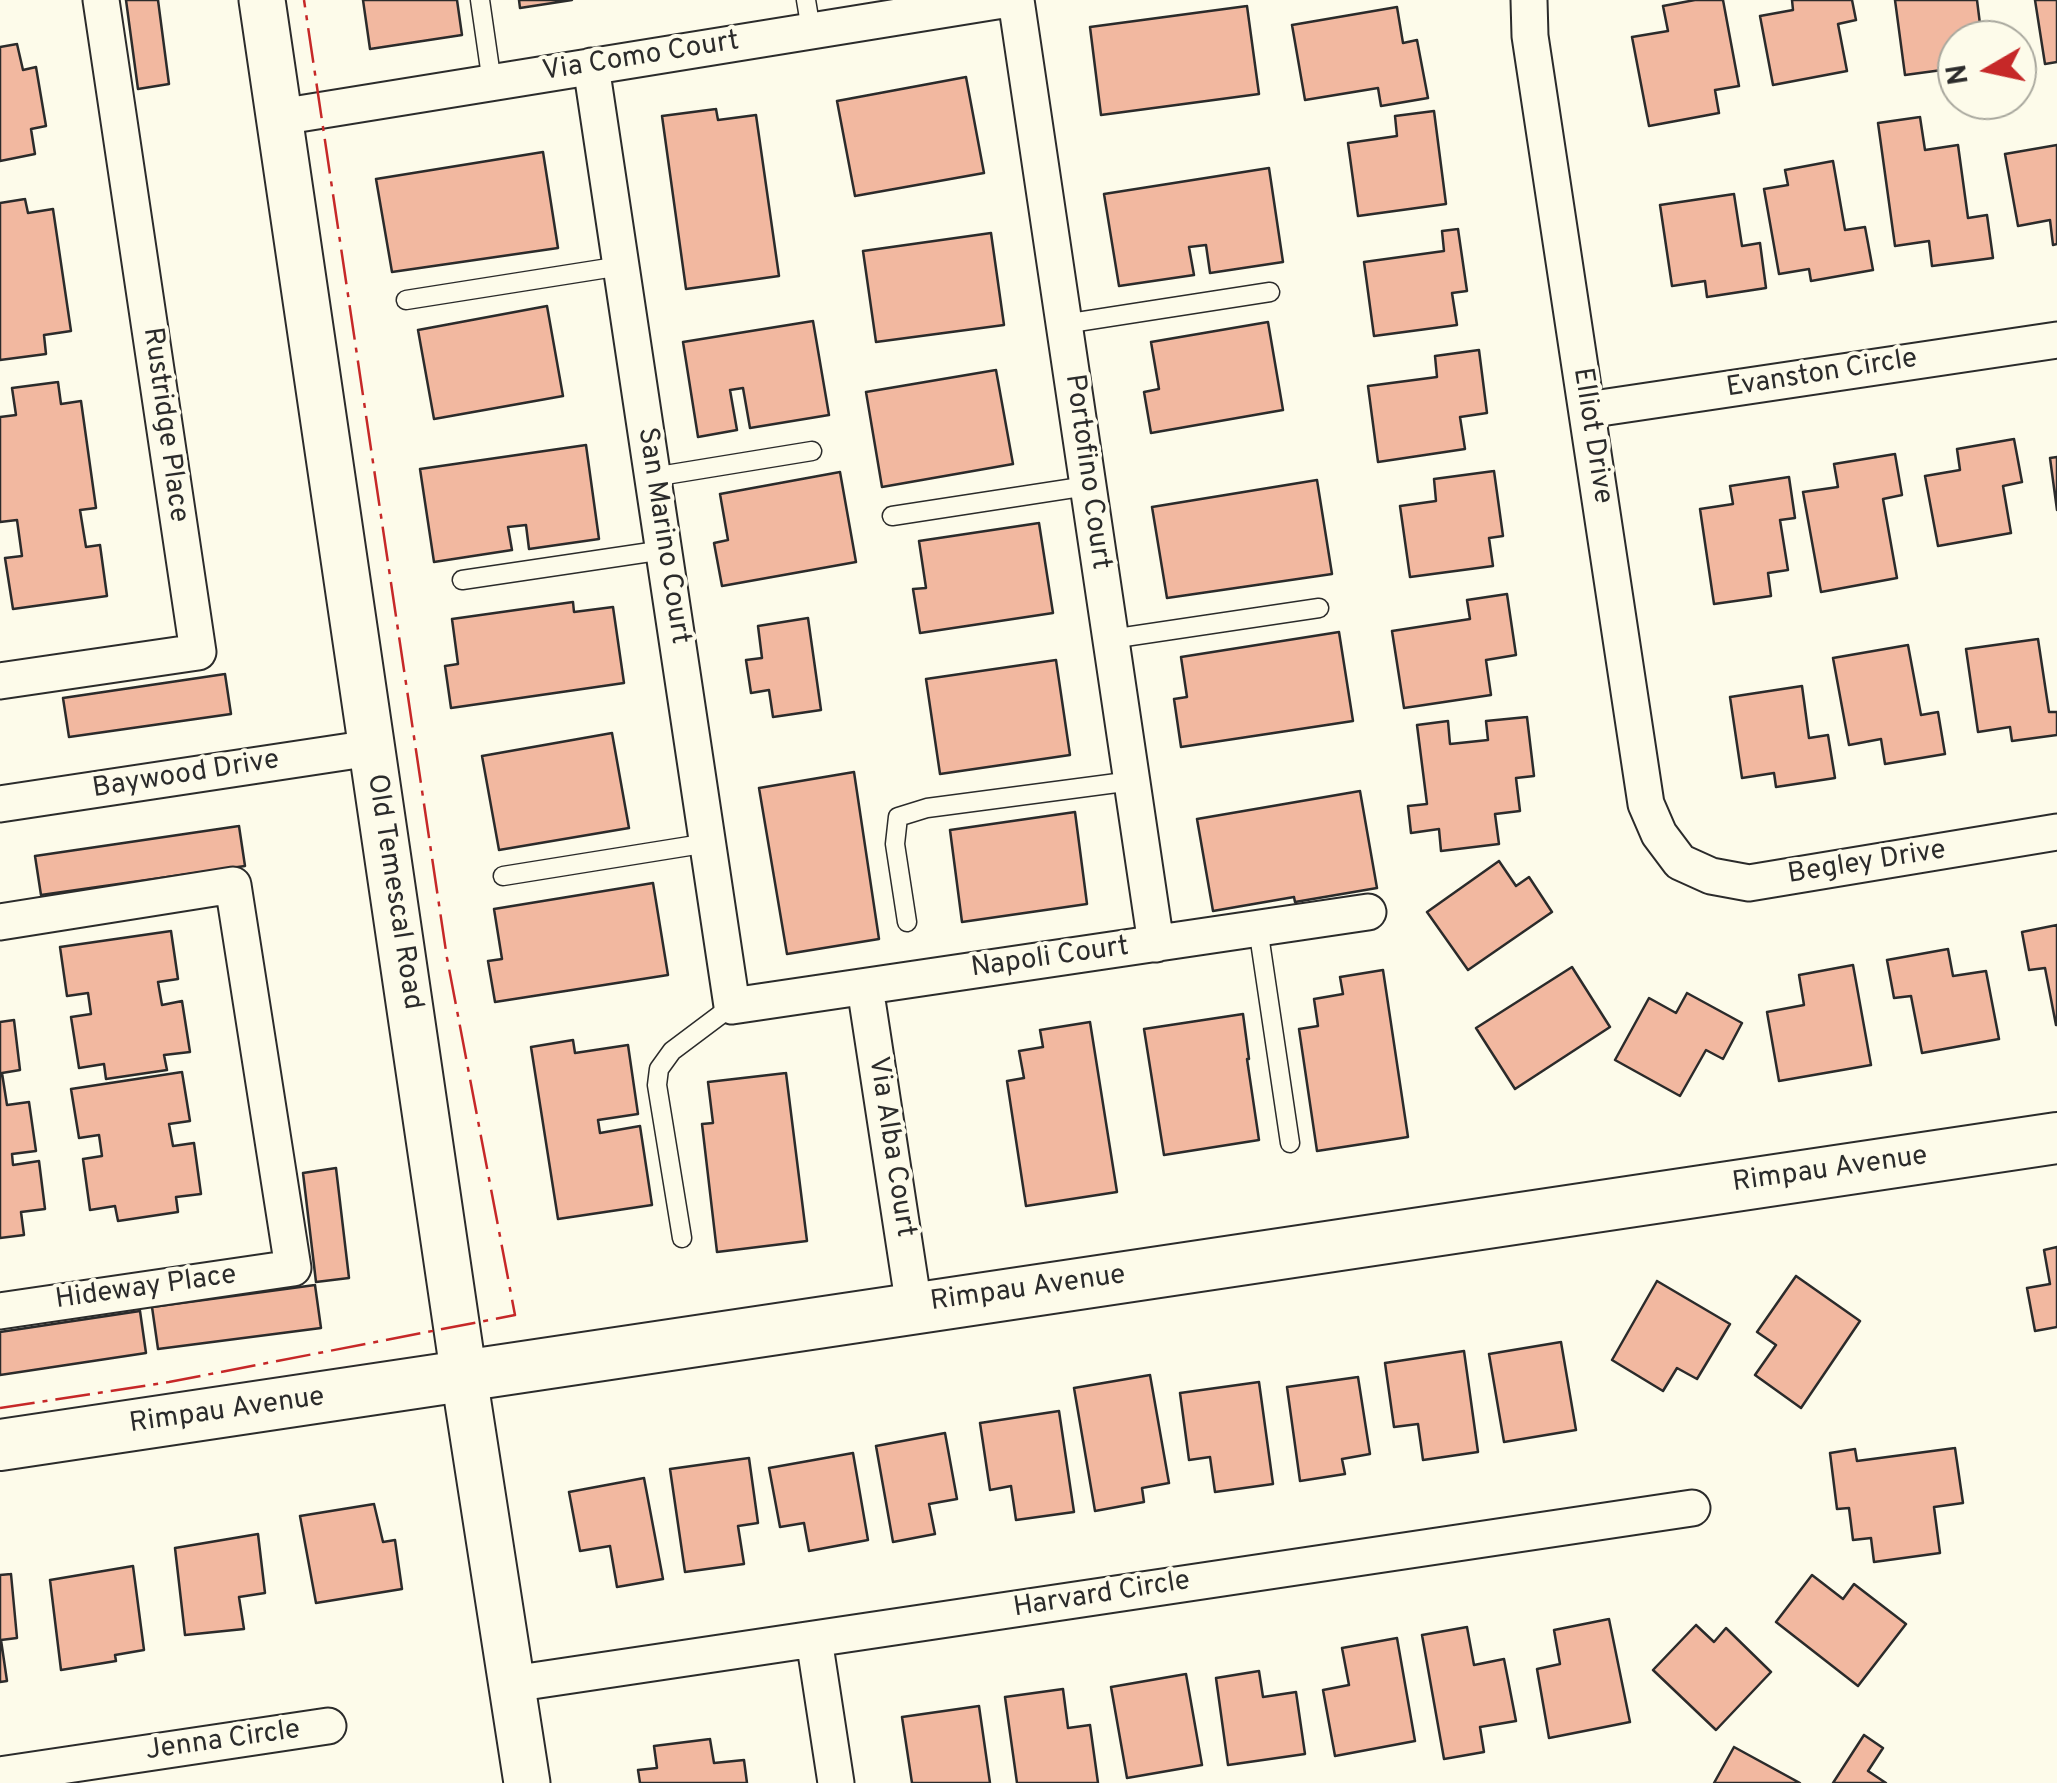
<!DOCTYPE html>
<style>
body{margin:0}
#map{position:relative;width:2057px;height:1783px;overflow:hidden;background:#fdfbea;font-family:Overpass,sans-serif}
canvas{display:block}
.north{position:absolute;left:1937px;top:20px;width:100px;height:100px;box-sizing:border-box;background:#fdfbea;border:2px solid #a9a89e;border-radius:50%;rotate:261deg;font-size:28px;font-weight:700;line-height:40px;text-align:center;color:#2b2b2b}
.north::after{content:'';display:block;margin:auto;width:35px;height:45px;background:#c62828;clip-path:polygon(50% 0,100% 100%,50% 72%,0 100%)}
</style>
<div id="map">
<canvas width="2057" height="1783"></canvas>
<div class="north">N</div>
</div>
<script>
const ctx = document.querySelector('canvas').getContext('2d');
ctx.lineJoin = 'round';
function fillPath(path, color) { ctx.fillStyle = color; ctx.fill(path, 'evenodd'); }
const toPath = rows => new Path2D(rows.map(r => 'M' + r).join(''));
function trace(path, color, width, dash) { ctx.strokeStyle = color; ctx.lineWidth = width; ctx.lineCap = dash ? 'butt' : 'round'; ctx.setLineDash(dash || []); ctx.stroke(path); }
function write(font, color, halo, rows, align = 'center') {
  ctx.font = font + ' Overpass,sans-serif'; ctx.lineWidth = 8; ctx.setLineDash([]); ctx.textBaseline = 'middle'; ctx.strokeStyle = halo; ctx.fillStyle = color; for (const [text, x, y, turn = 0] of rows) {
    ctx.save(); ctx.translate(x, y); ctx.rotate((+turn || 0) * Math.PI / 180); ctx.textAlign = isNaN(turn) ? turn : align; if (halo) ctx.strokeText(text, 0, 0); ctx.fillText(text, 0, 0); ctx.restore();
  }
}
const building = toPath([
 [126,0,158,0,169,84,138,89,126,0],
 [363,0,457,0,462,35,370,49,363,0],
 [519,0,572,0,520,8,519,0],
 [1695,0,1723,0,1739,86,1715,90,1719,113,1649,126,1632,37,1668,31,1663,6,1695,0],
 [1792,0,1852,0,1856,20,1838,24,1847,71,1773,85,1760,16,1793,10,1792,0],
 [1895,0,1977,0,1982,40,1957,40,1957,68,1905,75,1895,0],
 [2035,0,2057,0,2057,62,2045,64,2035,0],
 [1247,6,1259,94,1101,115,1090,27,1247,6],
 [1397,7,1403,43,1417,40,1428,98,1381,106,1378,88,1305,100,1292,25,1397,7],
 [17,44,23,70,36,67,46,126,31,129,35,154,0,161,0,47,17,44],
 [966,77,984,173,855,196,837,101,966,77],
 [716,109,718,120,756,115,779,276,686,289,662,116,716,109],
 [1434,111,1446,204,1358,216,1348,143,1397,136,1395,116,1434,111],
 [1920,117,1925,150,1958,145,1968,218,1987,215,1993,258,1932,266,1929,241,1895,246,1878,123,1920,117],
 [2057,145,2057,244,2053,245,2050,220,2018,226,2005,154,2057,145],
 [543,152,558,248,392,272,376,179,543,152],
 [1833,161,1845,230,1865,227,1873,270,1811,281,1809,269,1779,274,1764,189,1788,185,1785,170,1833,161],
 [1269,168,1283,262,1210,273,1206,245,1189,247,1194,275,1119,286,1104,194,1269,168],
 [1734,194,1742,246,1760,243,1766,288,1707,297,1705,281,1672,286,1660,205,1734,194],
 [25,199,28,213,53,209,71,331,44,335,46,354,0,360,0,203,25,199],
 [1458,229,1467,291,1452,293,1457,325,1374,336,1364,262,1444,251,1442,231,1458,229],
 [991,233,1004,325,876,342,863,251,991,233],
 [547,306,563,396,434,419,418,330,547,306],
 [813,321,829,415,750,428,743,388,730,390,737,430,698,437,683,342,813,321],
 [1268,322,1283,410,1151,433,1144,392,1159,389,1151,342,1268,322],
 [1479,350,1487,413,1460,417,1465,449,1378,462,1368,386,1437,377,1435,356,1479,350],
 [996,370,1013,464,882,487,866,392,996,370],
 [58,382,61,404,81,401,96,508,80,510,86,547,100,545,107,596,13,609,5,558,22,556,17,520,0,522,0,417,16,415,12,388,58,382],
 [2014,439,2022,482,2003,486,2011,533,1938,546,1925,476,1960,470,1957,449,2014,439],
 [586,445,599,539,529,549,526,525,508,527,512,550,434,562,420,469,586,445],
 [1895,454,1902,495,1883,499,1897,578,1821,592,1803,492,1838,487,1834,464,1895,454],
 [2057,457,2057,510,2050,458,2057,457],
 [1494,471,1503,536,1489,538,1493,566,1410,577,1400,506,1436,501,1434,479,1494,471],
 [840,472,856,562,722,586,714,543,728,540,720,494,840,472],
 [1789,477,1795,518,1780,520,1788,570,1768,573,1771,596,1714,604,1700,509,1733,504,1730,486,1789,477],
 [1317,480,1332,574,1167,598,1152,507,1317,480],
 [1039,523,1053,613,920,633,913,589,926,588,919,541,1039,523],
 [1507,594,1516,655,1486,660,1491,695,1404,708,1392,631,1470,619,1467,600,1507,594],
 [573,602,574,612,613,607,624,683,451,708,445,666,458,664,452,619,573,602],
 [808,618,821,710,773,717,769,690,751,693,746,660,762,658,758,626,808,618],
 [1339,632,1353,721,1181,747,1174,699,1187,697,1181,657,1339,632],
 [2038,639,2049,712,2057,712,2057,735,2012,741,2010,727,1978,732,1966,649,2038,639],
 [1908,645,1921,715,1938,712,1945,754,1885,764,1881,739,1849,745,1833,658,1908,645],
 [1056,660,1070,755,940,774,926,679,1056,660],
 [225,674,231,714,69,737,63,698,225,674],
 [1802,686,1809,738,1828,735,1835,778,1776,787,1774,773,1742,778,1730,697,1802,686],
 [1527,717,1534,776,1516,778,1520,811,1495,814,1499,844,1441,851,1439,829,1411,833,1408,806,1427,804,1417,725,1448,721,1450,744,1488,740,1486,721,1527,717],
 [612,733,629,828,499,850,482,756,612,733],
 [854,772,879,939,787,954,759,788,854,772],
 [1360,791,1377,888,1295,902,1294,897,1213,911,1197,819,1360,791],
 [1075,812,1087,904,962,922,950,830,1075,812],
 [239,826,245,866,41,895,35,856,239,826],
 [1499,861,1516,886,1529,877,1552,912,1468,970,1427,912,1499,861],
 [653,883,668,975,495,1002,488,961,502,959,494,909,653,883],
 [2057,925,2057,1025,2056,1025,2045,968,2029,970,2022,932,2057,925],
 [171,931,178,979,158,982,162,1005,182,1001,190,1052,164,1055,167,1070,106,1079,104,1064,79,1068,71,1017,91,1014,88,993,67,996,60,947,171,931],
 [1948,949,1953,976,1986,971,1999,1039,1922,1053,1911,996,1894,998,1887,960,1948,949],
 [1853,965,1871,1065,1779,1081,1767,1012,1804,1005,1799,975,1853,965],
 [1572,967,1610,1027,1515,1089,1476,1028,1572,967],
 [1383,970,1408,1137,1317,1151,1299,1029,1318,1026,1314,999,1343,994,1340,977,1383,970],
 [1687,993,1742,1023,1723,1059,1706,1050,1680,1096,1615,1060,1649,998,1676,1013,1687,993],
 [1243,1014,1249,1059,1247,1059,1259,1140,1164,1155,1144,1029,1243,1014],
 [14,1020,20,1070,2,1073,7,1105,29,1102,36,1151,12,1154,13,1165,39,1161,45,1209,21,1212,24,1235,0,1238,0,1022,14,1020],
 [1090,1022,1117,1192,1026,1206,1007,1081,1024,1078,1019,1051,1043,1047,1040,1030,1090,1022],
 [573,1040,575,1053,628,1045,638,1114,598,1120,600,1133,640,1126,652,1205,558,1219,531,1047,573,1040],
 [182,1072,190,1121,169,1124,173,1146,194,1143,201,1194,176,1197,178,1212,118,1221,115,1206,90,1210,83,1159,102,1156,99,1135,79,1138,71,1089,182,1072],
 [786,1073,807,1241,717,1252,702,1124,713,1123,708,1082,786,1073],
 [336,1168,349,1278,316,1282,303,1173,336,1168],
 [2057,1247,2057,1327,2035,1331,2027,1288,2050,1284,2044,1250,2057,1247],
 [1796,1276,1860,1321,1801,1408,1755,1375,1776,1345,1757,1332,1796,1276],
 [1657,1281,1730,1324,1697,1379,1677,1368,1663,1391,1612,1360,1657,1281],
 [315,1285,321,1328,158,1349,152,1307,315,1285],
 [140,1311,146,1353,0,1375,0,1332,140,1311],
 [1561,1342,1576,1430,1504,1442,1489,1354,1561,1342],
 [1464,1351,1478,1452,1423,1460,1418,1424,1394,1427,1385,1363,1464,1351],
 [1150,1375,1169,1483,1142,1488,1144,1502,1095,1511,1074,1388,1150,1375],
 [1358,1377,1370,1454,1342,1459,1345,1474,1300,1481,1287,1387,1358,1377],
 [1259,1382,1273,1484,1215,1492,1210,1457,1189,1460,1180,1393,1259,1382],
 [1059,1411,1074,1512,1016,1520,1011,1486,990,1490,980,1423,1059,1411],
 [945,1433,957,1499,929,1504,935,1534,893,1542,876,1446,945,1433],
 [1955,1448,1963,1503,1934,1507,1940,1553,1874,1562,1871,1538,1853,1540,1849,1508,1837,1509,1830,1453,1855,1449,1857,1461,1955,1448],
 [853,1453,868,1540,809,1551,804,1523,780,1527,769,1468,853,1453],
 [749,1458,758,1523,738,1526,744,1564,685,1572,670,1469,749,1458],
 [644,1478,663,1579,617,1587,610,1546,580,1551,569,1492,644,1478],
 [374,1504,383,1542,395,1540,402,1589,316,1603,300,1516,374,1504],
 [258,1534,265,1593,239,1597,244,1629,185,1635,175,1548,258,1534],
 [133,1566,144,1650,115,1655,116,1661,61,1670,50,1580,133,1566],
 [11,1574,17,1638,1,1640,7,1681,0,1682,0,1575,11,1574],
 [1812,1575,1843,1599,1854,1584,1906,1624,1858,1686,1776,1622,1812,1575],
 [1609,1619,1630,1722,1549,1738,1537,1669,1560,1664,1554,1630,1609,1619],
 [1696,1625,1714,1642,1726,1628,1771,1672,1716,1730,1653,1670,1696,1625],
 [1467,1627,1474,1665,1504,1659,1516,1721,1480,1727,1484,1752,1444,1759,1422,1635,1467,1627],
 [1397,1638,1415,1741,1335,1756,1323,1690,1349,1685,1342,1648,1397,1638],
 [1259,1671,1263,1697,1296,1692,1305,1754,1228,1765,1216,1678,1259,1671],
 [1186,1674,1202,1765,1127,1778,1111,1687,1186,1674],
 [1063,1689,1068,1728,1090,1725,1098,1783,1017,1783,1005,1697,1063,1689],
 [979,1706,990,1783,912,1783,902,1717,979,1706],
 [1864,1735,1883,1748,1868,1771,1886,1783,1833,1783,1864,1735],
 [710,1739,714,1763,744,1760,747,1783,640,1783,638,1770,657,1768,654,1746,710,1739],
 [1734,1747,1800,1783,1714,1783,1734,1747]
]);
const service = toPath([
 [480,0,492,83],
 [806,0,811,30],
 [406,300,621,266],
 [1064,324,1270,292],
 [653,477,812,451],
 [892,516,1087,486],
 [462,580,664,550],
 [1111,639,1319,608],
 [503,876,708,843],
 [907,922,895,844,898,817,927,808,1132,781],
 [1258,928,1290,1143],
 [682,1238,657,1085,659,1069,672,1051,732,1006]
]);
const minor = toPath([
 [1016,0,1156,944],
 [1529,0,1530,36,1646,804,1659,834,1680,862,1711,876,1749,883,2057,832],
 [591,66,732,1006,1368,912],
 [280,117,1003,0],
 [1587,410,2057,340],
 [0,681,198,652,101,0],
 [0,804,371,748],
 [0,922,233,885,293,1268,0,1311],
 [865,987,914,1307],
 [814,1639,836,1783],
 [512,1684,1692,1508],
 [0,1775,328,1726]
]);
const tertiary = toPath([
 [262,0,464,1377,527,1783]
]);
const secondary = toPath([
 [0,1445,2057,1138]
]);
const power = toPath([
 [0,1408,169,1382,515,1315,447,958,304,0]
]);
const streetNames = [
 ["Via Como Court",641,58,-9],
 ["Evanston Circle",1822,375,-9],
 ["Rustridge Place",164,425,82],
 ["Elliot Drive",1591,436,81],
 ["Portofino Court",1086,472,82],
 ["San Marino Court",662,536,81],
 ["Baywood Drive",186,776,-9],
 ["Begley Drive",1867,864,-9],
 ["Old Temescal Road",393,892,81],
 ["Napoli Court",1050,959,-8],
 ["Via Alba Court",890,1147,81],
 ["Rimpau Avenue",1830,1171,-8],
 ["Hideway Place",146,1289,-8],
 ["Rimpau Avenue",1028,1290,-8],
 ["Rimpau Avenue",227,1412,-8],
 ["Harvard Circle",1102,1596,-9],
 ["Jenna Circle",223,1742,-8]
];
fillPath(building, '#f2b8a0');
trace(building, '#2b2b2b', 2.5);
trace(service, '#2b2b2b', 21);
trace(minor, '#2b2b2b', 39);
trace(tertiary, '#2b2b2b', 49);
trace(secondary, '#2b2b2b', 54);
trace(service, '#fdfbea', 18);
trace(minor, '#fdfbea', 35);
trace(tertiary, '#fdfbea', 45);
trace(secondary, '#fdfbea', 50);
trace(power, '#c62828', 2.5, [35, 8, 5, 8]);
write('28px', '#2b2b2b', '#fdfbea', streetNames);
</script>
